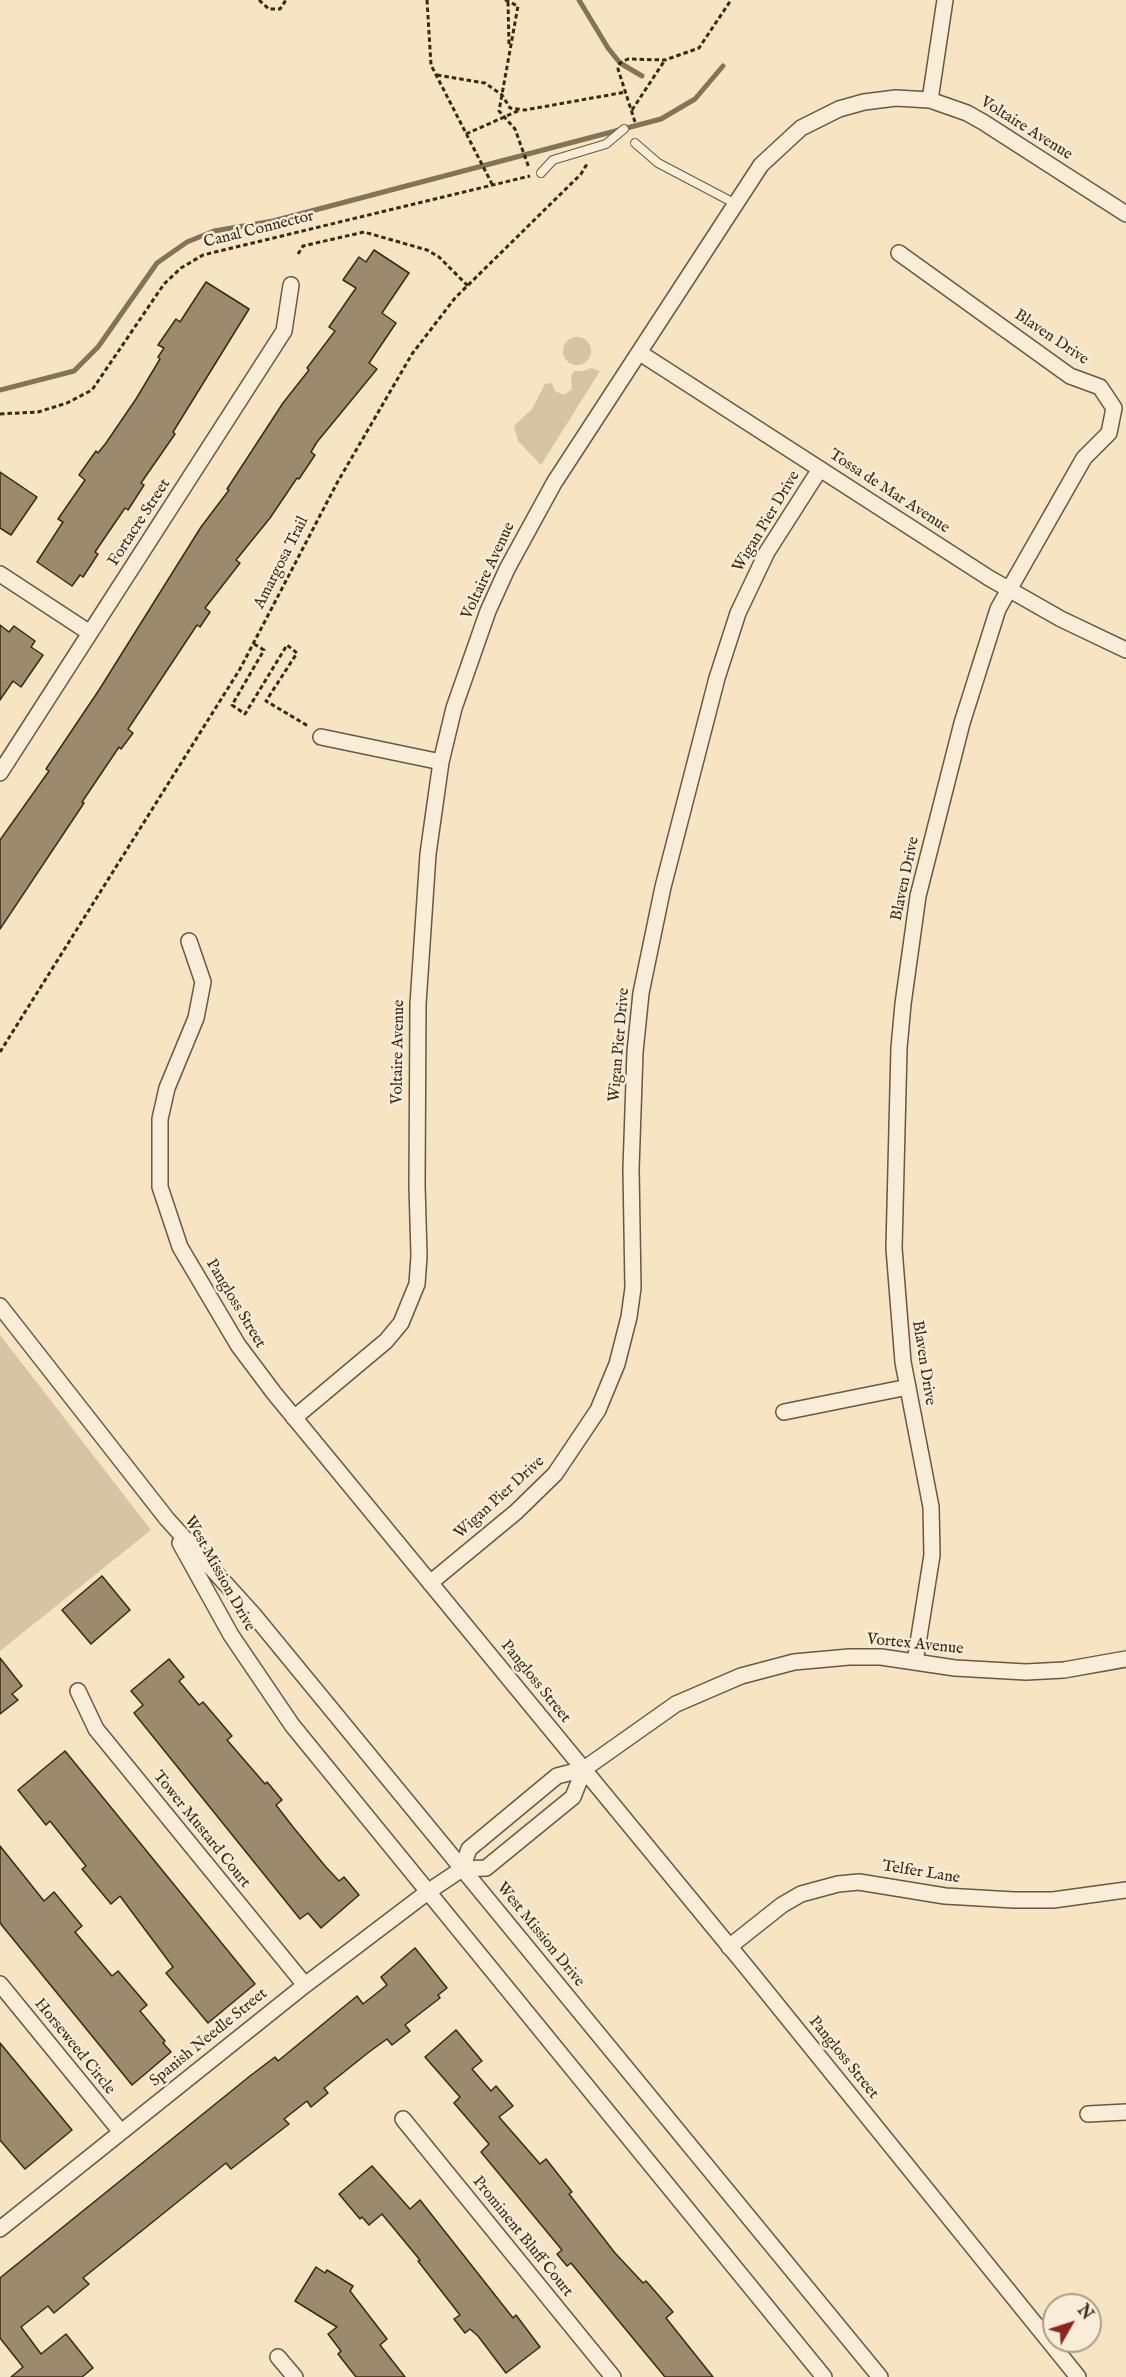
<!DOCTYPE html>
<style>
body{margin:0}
#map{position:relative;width:1126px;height:2377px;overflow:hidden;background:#f6e4c2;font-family:"IM FELL English",serif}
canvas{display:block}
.north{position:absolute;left:1042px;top:2293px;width:60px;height:60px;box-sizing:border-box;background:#f9edd7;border:2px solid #ad9f89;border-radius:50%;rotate:51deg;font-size:16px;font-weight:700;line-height:24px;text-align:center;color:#3b2914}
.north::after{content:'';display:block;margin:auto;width:21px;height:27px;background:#8f2418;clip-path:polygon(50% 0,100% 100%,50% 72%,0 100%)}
</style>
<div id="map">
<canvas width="1126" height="2377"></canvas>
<div class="north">N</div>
</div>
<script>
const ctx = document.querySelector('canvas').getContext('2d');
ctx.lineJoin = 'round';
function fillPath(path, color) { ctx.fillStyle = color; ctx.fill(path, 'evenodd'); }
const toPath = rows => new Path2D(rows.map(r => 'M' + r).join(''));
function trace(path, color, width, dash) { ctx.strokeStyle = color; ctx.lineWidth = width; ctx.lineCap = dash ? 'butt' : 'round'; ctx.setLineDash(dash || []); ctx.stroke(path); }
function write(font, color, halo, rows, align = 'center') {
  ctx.font = font + ' "IM FELL English",serif'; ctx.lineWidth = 5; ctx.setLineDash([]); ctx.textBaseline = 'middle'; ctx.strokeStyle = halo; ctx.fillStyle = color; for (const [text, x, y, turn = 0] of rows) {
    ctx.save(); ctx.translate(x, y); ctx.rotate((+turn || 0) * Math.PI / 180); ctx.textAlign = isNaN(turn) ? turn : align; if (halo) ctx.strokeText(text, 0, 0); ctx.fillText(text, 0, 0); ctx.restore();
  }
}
const green = toPath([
 '563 351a14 14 0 1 1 28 0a14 14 0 1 1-28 0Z',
 [591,368,600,371,541,465,518,441,514,426,532,409,545,384,552,383,555,391,564,395,572,389,571,376,574,371,583,371],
 [0,1335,151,1530,0,1651]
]);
const stream = toPath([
 [579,0,608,48,620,63,642,76],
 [0,390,74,371,98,347,157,263,187,242,214,231,273,221,661,119,695,99,723,66]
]);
const building = toPath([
 [374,250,409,273,382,313,396,323,369,363,377,369,317,442,311,452,315,455,299,479,297,478,270,518,236,560,240,563,205,608,210,612,200,627,197,625,128,729,133,733,121,749,119,747,82,802,84,803,0,929,0,840,49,771,46,769,99,690,201,527,229,490,227,489,283,403,309,370,307,368,335,331,329,327,356,288,343,280,359,257,366,262,374,250],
 [206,282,249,309,173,432,175,434,141,483,144,485,128,510,125,508,95,552,98,554,83,577,80,575,72,586,37,562,63,522,58,519,85,480,79,475,96,451,98,453,106,443,136,399,160,359,158,357,164,348,158,345,176,319,180,322,206,282],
 [0,472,37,497,11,535,0,528,0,472],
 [0,625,9,632,14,626,35,641,31,647,43,655,21,687,13,681,0,700,0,625],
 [102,1576,130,1610,91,1644,62,1610,102,1576],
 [0,1658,22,1686,12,1694,18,1700,0,1714,0,1658],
 [169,1659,184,1677,179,1681,199,1705,203,1702,232,1736,227,1740,265,1784,267,1782,282,1800,276,1805,293,1827,325,1866,339,1881,344,1877,359,1895,321,1928,308,1913,300,1919,134,1713,143,1705,131,1691,169,1659],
 [65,1751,255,1984,208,2023,166,1973,173,1967,120,1896,111,1904,82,1869,86,1866,50,1821,46,1825,18,1790,65,1751],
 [0,1846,44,1901,54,1892,82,1926,75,1932,112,1976,118,1971,147,2005,140,2011,165,2041,163,2043,171,2052,132,2085,0,1923,0,1846],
 [415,1948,447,1988,438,1995,440,1998,405,2025,410,2031,392,2045,387,2039,369,2052,324,2088,328,2093,311,2107,307,2101,284,2119,289,2124,231,2169,226,2163,83,2278,89,2284,54,2313,48,2306,21,2327,41,2354,66,2334,93,2368,82,2377,11,2377,23,2367,0,2338,0,2278,250,2076,275,2057,278,2061,357,1996,363,2004,387,1985,381,1977,415,1948],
 [456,2030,482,2061,472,2069,491,2091,496,2086,513,2106,499,2117,540,2164,546,2159,572,2192,569,2194,615,2253,643,2283,646,2281,673,2312,666,2318,713,2377,665,2377,571,2263,567,2266,557,2254,562,2250,481,2152,489,2144,454,2103,460,2097,425,2057,456,2030],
 [0,2043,72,2130,25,2169,0,2140,0,2043],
 [372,2166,410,2209,420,2200,513,2318,516,2315,540,2347,506,2373,478,2336,470,2329,465,2333,454,2319,460,2315,418,2261,420,2260,382,2214,369,2225,362,2217,360,2219,339,2194,372,2166],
 [316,2267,325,2273,327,2270,353,2286,350,2291,387,2339,380,2345,405,2377,356,2377,338,2354,341,2351,328,2334,337,2327,295,2301,316,2267]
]);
const path = toPath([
 [259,0,269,9,280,9,286,0],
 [427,0,431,65,492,184],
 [505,0,518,6,499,111,515,129,529,168],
 [508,2,509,45],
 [437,75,485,83,502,95,510,108,525,110,626,92],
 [632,110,665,60],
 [635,122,618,69,620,63,628,59,665,60,699,48,731,0],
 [466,134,520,110],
 [298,254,303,246,364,232,427,250,439,257,468,286],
 [0,414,38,412,67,403,92,390,164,284,181,268,203,255,530,176],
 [254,644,264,650,232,705,245,714,287,645,297,653,266,701,308,726],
 [0,1052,240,669,337,483,412,354,455,298,581,174,587,164]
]);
const service = toPath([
 [635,143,658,163,736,204],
 [541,173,553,160,606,144,624,129]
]);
const minor = toPath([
 [930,100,945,0],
 [899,253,1070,376,1100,387,1114,408,1109,433,1084,458,998,609,962,723,918,896,903,1004,899,1048,894,1248,903,1362,931,1507,932,1555,915,1662],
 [640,353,989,578,1061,619,1126,650],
 [0,574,90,633],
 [321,737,441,762],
 [0,773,284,331,291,285],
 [189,941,203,982,196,1018,167,1088,160,1119,160,1187,180,1247,238,1345,274,1393,748,1969,1078,2377],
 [0,1306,167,1519,253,1614,880,2377],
 [784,1412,908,1387],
 [294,1418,386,1341,401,1323,417,1284,419,1256,417,1185,418,1004,428,854,441,762,454,708,488,611,507,569,554,483,761,165,801,128,839,109,864,102,896,98,930,100,967,113,983,122,1126,214],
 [180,1543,231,1635,292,1725,824,2377],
 [430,1583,516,1512,555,1474,598,1410,617,1364,629,1317,633,1288,631,1169,635,1052,641,993,663,887,717,678,738,613,767,552,820,469],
 [78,1691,96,1729,305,1985],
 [462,1869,469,1849,557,1776,584,1769,676,1704,741,1676,794,1662,849,1657,881,1657,955,1668,1026,1672,1064,1670,1126,1659],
 [729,1947,782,1905,801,1894,838,1884,859,1882,945,1896,1014,1900,1053,1900,1126,1890],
 [0,1984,121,2132],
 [1088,2114,1126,2112],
 [403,2119,613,2377],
 [0,2229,305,1985,429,1891,462,1869,486,1868,573,1797,584,1769],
 [278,2357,295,2377]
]);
const streetNames = [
 ["Voltaire Avenue",1026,129,32],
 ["Canal Connector",259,230,-14],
 ["Blaven Drive",1051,338,34],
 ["Tossa de Mar Avenue",889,492,33],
 ["Wigan Pier Drive",767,522,-59],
 ["Fortacre Street",140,523,-57],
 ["Amargosa Trail",282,563,-63],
 ["Voltaire Avenue",489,571,-65],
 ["Blaven Drive",906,879,-78],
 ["Wigan Pier Drive",620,1045,-85],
 ["Voltaire Avenue",399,1052,-89],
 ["Pangloss Street",235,1304,59],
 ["Blaven Drive",923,1363,81],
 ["Wigan Pier Drive",500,1498,-42],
 ["West Mission Drive",219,1574,61],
 ["Vortex Avenue",915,1645,6],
 ["Pangloss Street",535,1682,51],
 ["Tower Mustard Court",201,1830,51],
 ["Telfer Lane",921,1873,9],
 ["West Mission Drive",540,1935,51],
 ["Spanish Needle Street",209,2038,-39],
 ["Horseweed Circle",74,2047,51],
 ["Pangloss Street",843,2058,51],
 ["Prominent Bluff Court",522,2237,51]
];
fillPath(green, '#d6c4a4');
trace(stream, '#857359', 5);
fillPath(building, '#9c8a6e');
trace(building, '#3b2914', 1.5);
trace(service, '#6a5840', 10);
trace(minor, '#6a5840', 18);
trace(path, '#3b2914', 3, [4.5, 3]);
trace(service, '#f9edd7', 8);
trace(minor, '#f9edd7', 15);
write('16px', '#3b2914', '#f9edd7', streetNames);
</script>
